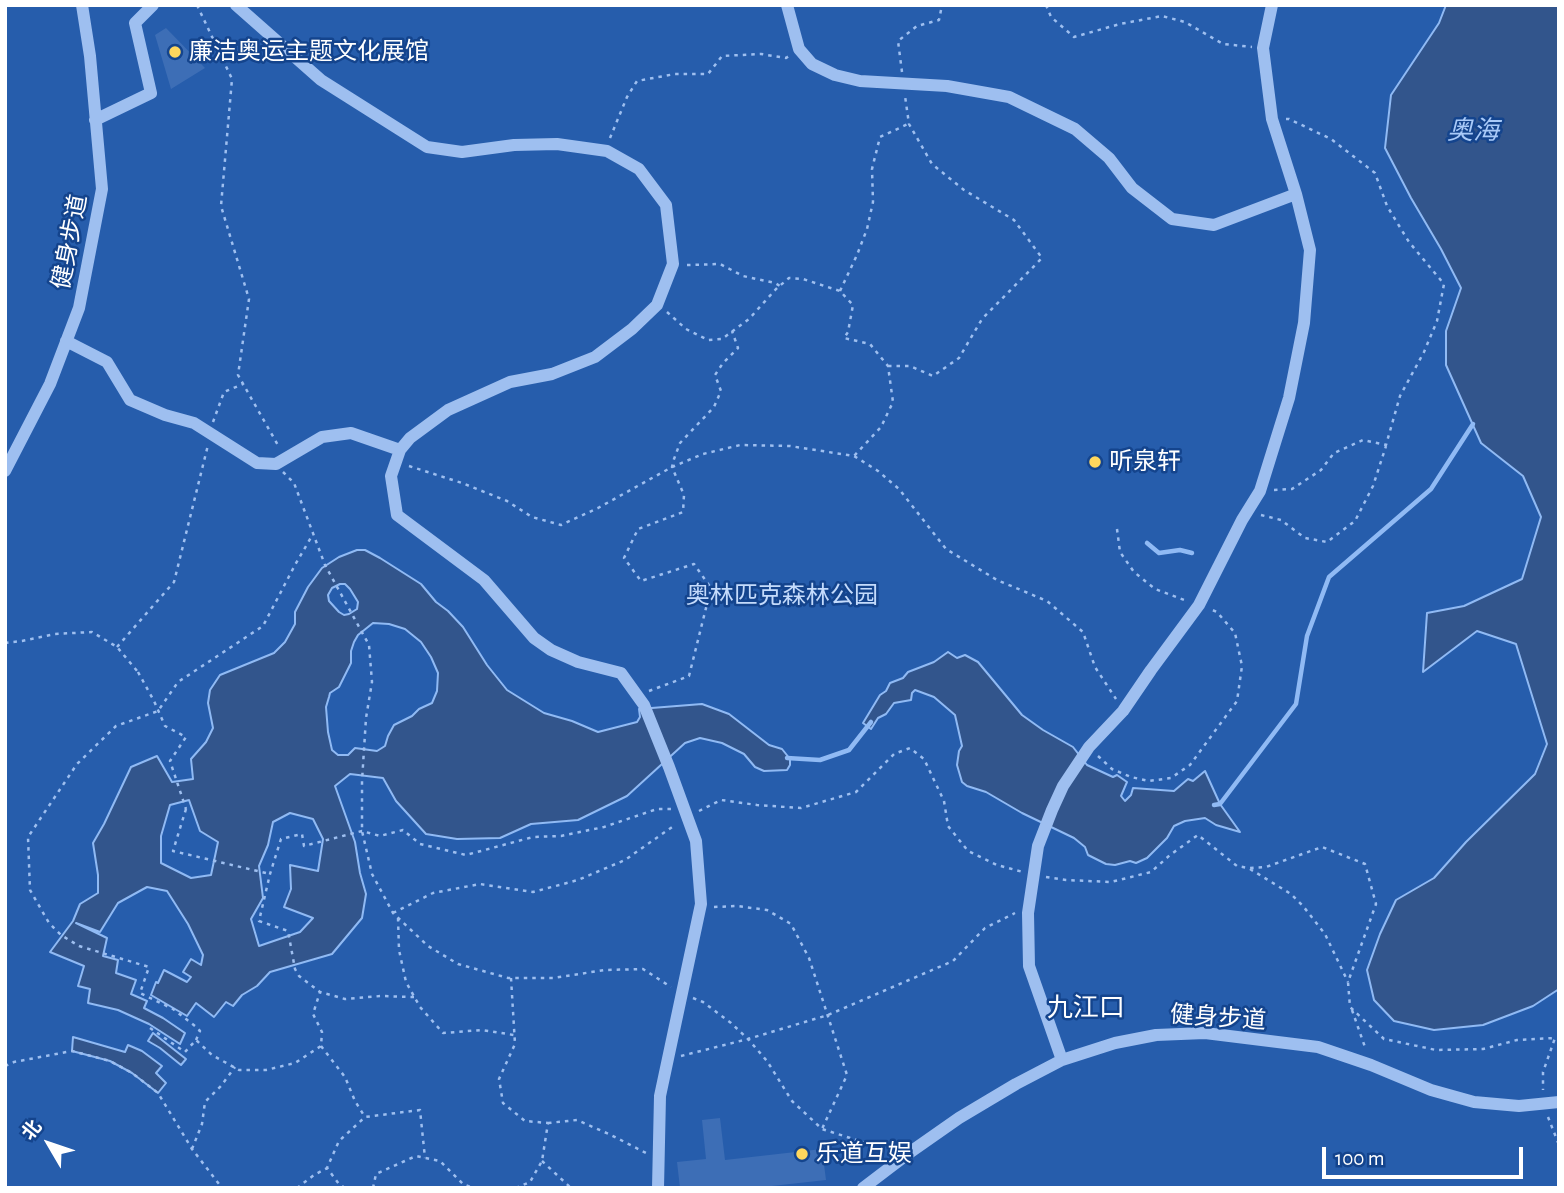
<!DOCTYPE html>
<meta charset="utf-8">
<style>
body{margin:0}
#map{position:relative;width:1564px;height:1193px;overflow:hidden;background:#14448d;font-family:"Alegreya Sans","Noto Sans SC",sans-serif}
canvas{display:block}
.frame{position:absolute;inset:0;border:7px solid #fff;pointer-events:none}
.north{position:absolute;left:14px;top:1109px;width:70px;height:70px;-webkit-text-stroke:5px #14448d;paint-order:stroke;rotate:309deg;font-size:19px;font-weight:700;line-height:28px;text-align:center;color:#fff}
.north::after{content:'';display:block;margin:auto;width:24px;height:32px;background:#fff;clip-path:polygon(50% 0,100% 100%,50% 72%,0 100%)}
.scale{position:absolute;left:1322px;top:1147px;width:201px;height:32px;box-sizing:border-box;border:4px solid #fff;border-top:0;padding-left:9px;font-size:21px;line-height:24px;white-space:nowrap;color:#fff;-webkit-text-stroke:5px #14448d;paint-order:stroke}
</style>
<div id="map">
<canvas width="1564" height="1193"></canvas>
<div class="frame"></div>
<div class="north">北</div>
<div class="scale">100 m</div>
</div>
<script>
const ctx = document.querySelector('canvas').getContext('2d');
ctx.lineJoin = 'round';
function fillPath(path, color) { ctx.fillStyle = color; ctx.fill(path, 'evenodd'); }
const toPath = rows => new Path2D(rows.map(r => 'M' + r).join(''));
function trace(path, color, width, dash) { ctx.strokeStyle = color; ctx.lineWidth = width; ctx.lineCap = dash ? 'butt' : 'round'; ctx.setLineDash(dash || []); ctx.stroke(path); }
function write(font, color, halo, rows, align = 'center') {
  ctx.font = font + ' "Alegreya Sans","Noto Sans SC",sans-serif'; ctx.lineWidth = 5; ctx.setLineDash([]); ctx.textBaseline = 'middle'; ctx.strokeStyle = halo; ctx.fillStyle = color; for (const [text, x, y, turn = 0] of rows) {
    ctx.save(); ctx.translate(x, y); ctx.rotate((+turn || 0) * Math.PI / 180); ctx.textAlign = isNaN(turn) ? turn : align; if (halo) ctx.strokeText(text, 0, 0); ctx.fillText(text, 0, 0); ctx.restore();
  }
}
const green = toPath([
 [5,5,1559,5,1559,1188,5,1188]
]);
const water = toPath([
 [1446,5,1559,5,1559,989,1533,1006,1483,1025,1434,1030,1394,1021,1374,1000,1367,970,1380,934,1396,900,1434,878,1466,842,1535,774,1547,744,1516,644,1477,631,1423,672,1427,613,1464,606,1522,579,1541,517,1523,476,1481,443,1446,365,1446,331,1461,288,1441,249,1411,198,1385,148,1391,95,1439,23,1446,5],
 [357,550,365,550,380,558,421,584,436,602,448,611,463,627,487,665,507,690,544,713,572,721,598,732,637,722,640,717,639,709,702,704,729,714,769,745,782,749,790,759,790,765,787,770,764,771,755,767,744,754,722,743,700,738,685,743,627,796,578,820,531,824,500,838,457,839,426,834,396,801,383,778,350,774,335,786,355,842,360,873,366,894,362,918,332,954,270,972,257,986,242,995,233,1006,226,1002,214,1017,196,1003,187,1016,151,995,156,982,158,983,164,970,187,982,191,977,183,972,191,959,201,965,203,955,188,924,167,891,147,887,118,903,100,932,76,923,107,938,103,956,118,960,116,973,136,980,131,994,147,1001,144,1008,163,1018,185,1033,180,1044,149,1024,118,1010,88,1003,90,989,78,986,84,966,50,952,73,921,80,904,98,893,98,875,93,843,104,824,131,767,157,756,172,782,193,779,191,759,206,742,213,728,208,703,210,690,220,675,274,653,285,642,295,624,295,612,308,587,322,568,339,557,357,550],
 [340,584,345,584,350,589,358,602,357,609,349,614,344,615,339,612,329,601,328,595,332,588,340,584],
 [373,623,389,624,405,629,421,642,431,657,438,673,437,691,432,703,419,709,412,716,394,725,388,736,385,746,377,751,355,748,348,755,338,755,332,750,328,732,326,707,329,697,330,693,339,687,351,663,351,651,354,642,358,635,373,623],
 [189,800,200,831,218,842,211,875,191,878,161,863,161,836,170,805,189,800],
 [290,813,313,819,323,839,318,871,290,865,291,889,284,907,313,918,300,932,259,946,251,919,263,898,259,866,268,845,273,822,290,813],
 [948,652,957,658,965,655,978,662,1022,715,1043,730,1073,747,1087,765,1113,777,1117,775,1127,782,1121,796,1125,801,1131,795,1133,788,1174,791,1188,779,1193,781,1205,771,1220,804,1240,832,1216,825,1205,818,1185,821,1174,826,1167,838,1147,858,1136,863,1130,861,1115,865,1106,864,1088,855,1085,847,1074,838,1022,813,986,792,967,786,962,782,957,765,959,751,962,746,955,715,934,697,915,690,912,693,911,700,894,703,886,714,878,718,871,729,863,723,880,695,886,691,890,683,903,678,908,672,934,662,948,652],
 [153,1033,186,1059,181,1065,160,1048,148,1041,153,1033],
 [73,1037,125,1052,128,1045,142,1051,162,1066,156,1073,166,1083,158,1093,132,1073,110,1061,72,1051,73,1037]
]);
const stream = toPath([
 [1147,543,1159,553,1180,550,1192,553],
 [787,758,820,760,849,750,871,722],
 [1214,805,1220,804,1296,704,1307,636,1329,577,1431,489,1473,424]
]);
const building = toPath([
 [166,28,205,68,171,89,155,35],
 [720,1118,725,1160,822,1149,826,1180,754,1188,680,1188,677,1162,706,1159,702,1120]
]);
const path = toPath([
 [197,5,232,79,221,206,249,299,238,375,279,447],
 [1046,5,1051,17,1074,37,1120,24,1162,16,1185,22,1223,44,1252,47],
 [902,72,898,41,917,26,939,20,942,5],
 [610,138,627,97,637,81,675,74,708,74,722,56,761,54,786,58,789,56],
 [687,265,720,264,743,276,775,283,780,286],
 [840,291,857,255,867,229,873,202,872,169,880,137,908,124],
 [667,312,686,329,708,340,722,339,749,319,776,289,789,278,803,279,840,291,853,305,848,332,844,338,870,344,888,366,893,402,881,427,854,456],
 [888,366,910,366,933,376,959,358,982,319,1042,258,1014,220,964,190,932,164,909,124,905,96],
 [213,422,224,392,243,384],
 [409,466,462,483,507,501,532,517,561,525,598,508,672,467,703,454,740,445,790,446,854,456,878,471,899,489,946,549,997,580,1047,601,1083,632,1095,667,1116,699],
 [283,472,294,483,325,565,369,645,372,682,366,718,362,781,362,831,372,874,393,913,428,946,458,964,508,978,553,978,605,970,643,969,671,987],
 [1274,490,1292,489,1321,470,1334,453,1363,440,1386,445,1400,396,1424,352,1437,321,1444,284,1409,242,1387,206,1375,173,1331,139,1289,119,1286,119],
 [1261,515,1281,520,1305,538,1327,542,1355,521,1373,486,1386,446],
 [1117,529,1120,552,1134,572,1155,589,1187,601],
 [5,643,22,641,55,634,92,632,117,647,138,672],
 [117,647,174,582,208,445],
 [649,691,689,676,711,588,694,564,641,581,624,558,638,529,683,512,684,495,672,467,674,459,680,443,714,407,721,391,715,375,723,363,738,348,732,331],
 [1098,756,1112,769,1131,777,1149,781,1171,778,1190,765,1237,701,1242,666,1235,633,1217,612,1210,609],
 [186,809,173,851,270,874],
 [699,811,721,800,757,805,801,808,856,792,894,754,910,748,924,759,944,801,948,826,968,851,997,865,1023,872],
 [1250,869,1291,894,1303,906,1325,934,1348,982],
 [1046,877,1066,880,1111,882,1151,872,1170,855,1198,835,1237,866,1248,868,1266,867,1322,847,1365,864,1376,904,1348,982,1350,1007,1384,1039,1436,1050,1483,1049,1517,1040,1555,1038,1543,1072,1543,1090],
 [714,907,737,906,767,910,791,924,809,958,847,1075,822,1129],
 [393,913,433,893,480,884,533,892,578,880,625,860,675,825],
 [398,918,399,950,406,982,420,1007,443,1033,482,1030,514,1035],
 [511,978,515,1044,499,1079,503,1103,525,1121,548,1123,542,1161,530,1182,516,1188],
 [414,997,381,996,345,999,320,992,299,976,295,969,288,931,259,921,270,874,281,839,302,834,304,846,362,831,380,836,403,830,420,844,466,855,533,837,561,836,604,827,657,809,671,809],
 [693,998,703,1002,731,1023,748,1039,767,1061,792,1101,822,1129,872,1145,892,1149],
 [1352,1010,1366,1050],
 [150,1028,185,1052,196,1040,212,1055,239,1070,266,1070,295,1063,321,1046,322,1032,313,1014,320,992],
 [196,1040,200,1031,195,1026,173,1009,140,993,149,967,79,946,61,935,49,923,30,890,28,837,77,764,116,726,158,711,178,682,263,626,295,565,313,534],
 [321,1046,345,1077,355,1101,365,1117],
 [681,1056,748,1039,828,1015,953,961,985,928,1015,913],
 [5,1066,14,1062,72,1051,110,1061,132,1073,158,1093,192,1149,222,1188],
 [1548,1117,1559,1145],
 [548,1123,577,1120,611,1135,646,1153],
 [192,1149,202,1124,205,1102,221,1086,235,1067],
 [542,1161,571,1188],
 [297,1188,314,1175,327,1168],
 [345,1188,339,1184,327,1168,339,1141,365,1117,420,1110,425,1158],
 [373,1188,376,1174,416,1156,440,1161,463,1184,473,1188]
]);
const minor = toPath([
 [236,5,321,80,427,147,462,152,514,145,557,144,607,151,639,169,666,205,673,264,657,305,632,329,595,357,552,374,510,382,448,410,410,438,400,450,391,476,397,515,484,580,534,638,551,650,578,662,621,673,644,705,669,767,696,841,701,904,660,1096,658,1188],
 [787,5,799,49,812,64,835,75,860,81,947,86,1009,97,1075,129,1109,158,1132,188,1172,219,1214,225,1296,194],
 [95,120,151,93,135,23,153,5],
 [66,341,107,362,130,400,165,415,194,423,257,463,276,464,322,437,351,433,400,450],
 [5,471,50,384,79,308,102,189,90,56,82,5],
 [1062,1060,1029,966,1028,913,1038,846,1052,810,1063,786,1089,747,1123,711,1151,670,1199,605,1242,520,1260,491,1289,398,1304,323,1310,250,1296,194,1272,119,1263,48,1272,5],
 [863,1188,909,1153,959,1118,1016,1084,1062,1060,1115,1043,1156,1035,1205,1033,1318,1047,1371,1065,1431,1090,1474,1102,1519,1106,1559,1102]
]);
const pathBridge = toPath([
 [138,672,154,701,165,726,186,737,170,761,186,809]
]);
const markers = [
 [175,52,7,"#ffd75d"],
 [1095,462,7,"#ffd75d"],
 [802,1154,7,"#ffd75d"]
];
const poiNames = [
 ["廉洁奥运主题文化展馆",189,52],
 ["听泉轩",1109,462],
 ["乐道互娱",816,1154]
];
const streetNames = [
 ["健身步道",70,242,-79],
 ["健身步道",1218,1018,4]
];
const parkNames = [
 ["奥林匹克森林公园",782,596]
];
const waterNames = [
 ["奥海",1473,131]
];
const neighbourhoodNames = [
 ["九江口",1086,1008]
];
fillPath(green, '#265dac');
fillPath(water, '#32558c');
trace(water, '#90baf4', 2);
trace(stream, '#90baf4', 4.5);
fillPath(building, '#3d6eb6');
trace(path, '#9ebff0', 2.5, [3.5, 5]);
trace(minor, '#9ebff0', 12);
trace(pathBridge, '#9ebff0', 2.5, [3.5, 5]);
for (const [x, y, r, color] of markers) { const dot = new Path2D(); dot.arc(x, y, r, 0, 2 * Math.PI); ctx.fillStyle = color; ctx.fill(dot); trace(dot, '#14448d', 2.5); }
write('24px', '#fff', '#14448d', poiNames, 'left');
write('24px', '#fff', '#14448d', streetNames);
write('24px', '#c4dbfc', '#14448d', parkNames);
write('italic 26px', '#a9caf8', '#14448d', waterNames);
write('26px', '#fff', '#14448d', neighbourhoodNames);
</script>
